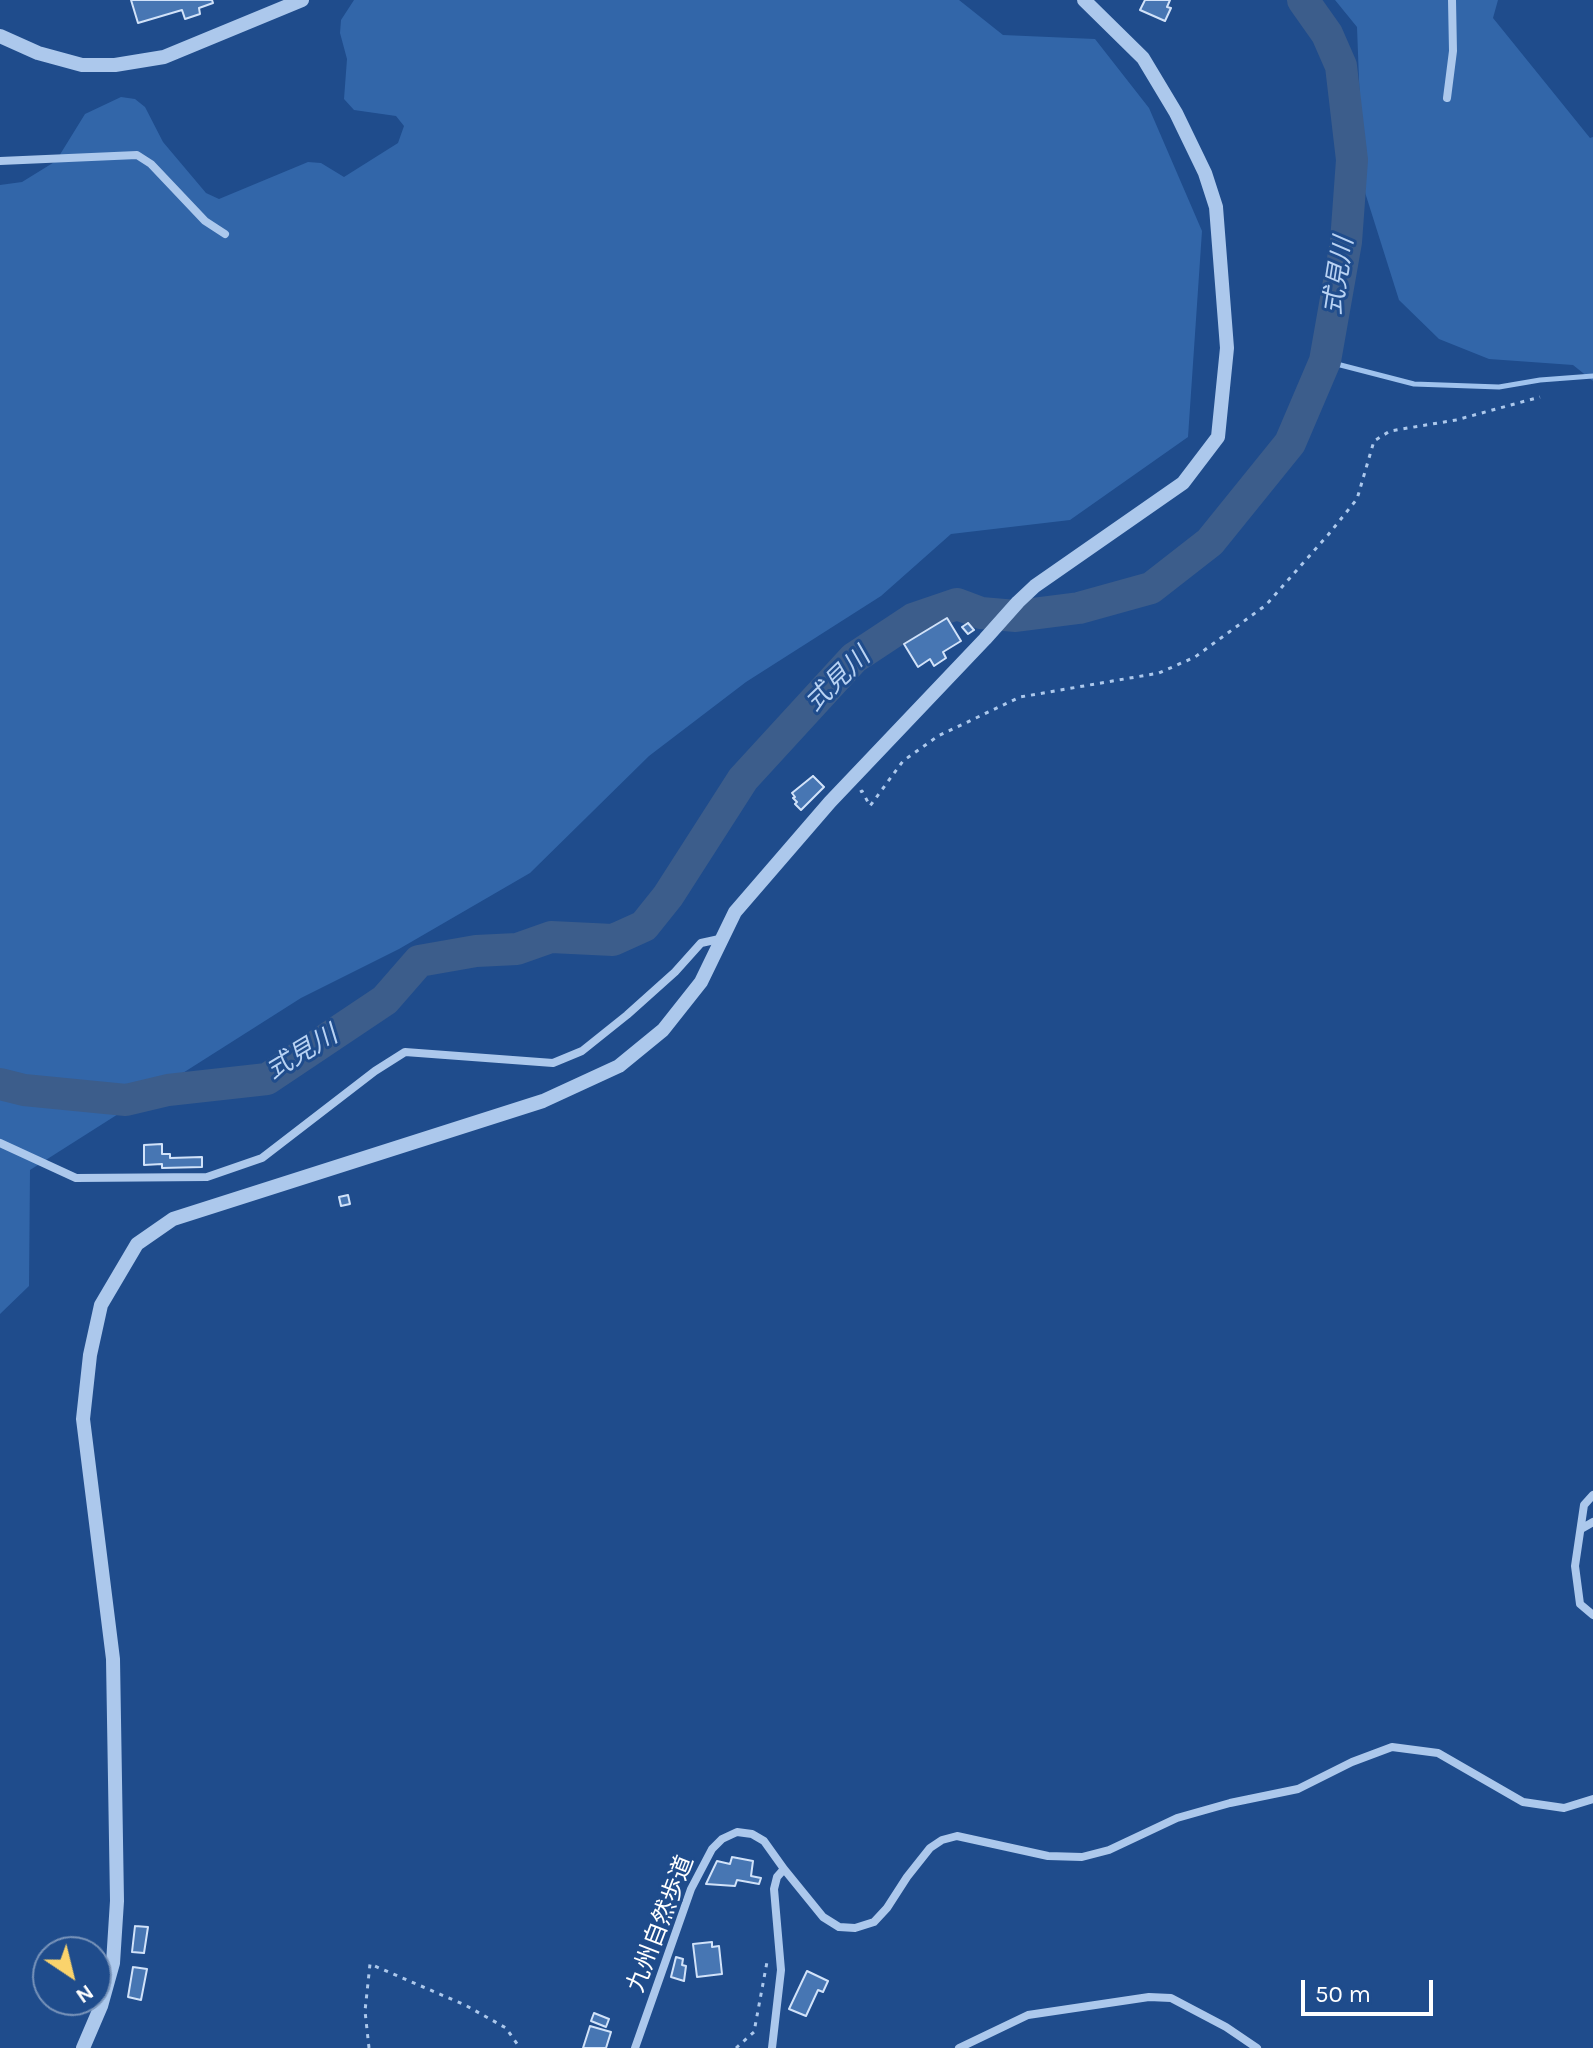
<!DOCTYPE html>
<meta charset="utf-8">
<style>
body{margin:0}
#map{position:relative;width:1593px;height:2048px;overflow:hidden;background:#1f4c8c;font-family:Karla,sans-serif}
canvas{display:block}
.north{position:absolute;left:32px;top:1936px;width:80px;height:80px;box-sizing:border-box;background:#1f4c8c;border:2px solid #7994ba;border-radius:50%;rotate:145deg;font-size:22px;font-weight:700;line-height:32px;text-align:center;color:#fff}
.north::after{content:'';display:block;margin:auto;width:28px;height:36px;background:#fad36c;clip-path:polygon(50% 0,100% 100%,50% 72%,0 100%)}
.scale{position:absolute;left:1301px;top:1980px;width:132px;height:36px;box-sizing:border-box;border:4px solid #fff;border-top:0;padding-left:10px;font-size:24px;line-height:28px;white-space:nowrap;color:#fff;-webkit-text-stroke:6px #1f4c8c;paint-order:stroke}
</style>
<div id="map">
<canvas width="1593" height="2048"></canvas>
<div class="north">N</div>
<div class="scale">50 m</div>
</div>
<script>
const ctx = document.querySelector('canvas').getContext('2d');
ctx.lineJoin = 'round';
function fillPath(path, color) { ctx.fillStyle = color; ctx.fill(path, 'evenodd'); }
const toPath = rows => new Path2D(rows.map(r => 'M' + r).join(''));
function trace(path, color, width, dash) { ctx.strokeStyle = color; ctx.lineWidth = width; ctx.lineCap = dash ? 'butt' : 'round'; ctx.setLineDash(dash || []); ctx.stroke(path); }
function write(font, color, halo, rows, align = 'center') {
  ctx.font = font + ' Karla,"Noto Sans JP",sans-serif'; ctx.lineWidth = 6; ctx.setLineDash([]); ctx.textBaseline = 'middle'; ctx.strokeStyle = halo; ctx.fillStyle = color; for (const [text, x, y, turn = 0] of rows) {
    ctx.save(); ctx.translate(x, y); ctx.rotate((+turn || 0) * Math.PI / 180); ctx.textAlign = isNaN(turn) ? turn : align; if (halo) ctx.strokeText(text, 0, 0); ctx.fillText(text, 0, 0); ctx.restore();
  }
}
const green = toPath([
 [354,0,959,0,1003,35,1095,39,1149,108,1202,231,1188,437,1070,520,951,534,881,596,746,682,649,756,530,873,399,949,301,998,30,1170,29,1286,0,1314,0,185,22,182,56,161,85,114,121,97,135,99,145,107,163,142,206,193,219,199,308,162,321,163,344,177,398,143,404,126,396,116,354,110,344,99,347,59,340,33,341,20],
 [1335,0,1498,0,1493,18,1590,138,1593,137,1593,381,1573,365,1489,359,1439,339,1399,300,1363,186,1357,27]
]);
const stream = toPath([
 [1325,361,1414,384,1499,387,1540,380,1593,376]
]);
const river = toPath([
 [0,1084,24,1090,126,1100,168,1090,267,1079,385,1000,419,961,476,951,517,949,551,937,613,940,644,926,668,896,743,779,854,658,913,619,957,604,981,613,1016,616,1079,608,1151,588,1210,542,1290,443,1325,361,1346,242,1352,160,1341,66,1327,34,1303,0]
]);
const building = toPath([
 [131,0,212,0,213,3,199,8,200,14,185,19,182,10,138,23,131,0],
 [1145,0,1170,0,1167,7,1171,8,1165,21,1140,10,1145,0],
 [947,618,961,641,943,652,946,658,934,666,930,659,918,667,904,644,947,618],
 [968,623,974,630,968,634,962,627,968,623],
 [813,776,824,787,801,810,795,804,797,802,793,798,795,797,792,793,813,776],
 [162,1144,162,1154,170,1154,170,1158,202,1157,202,1167,162,1168,162,1164,144,1165,144,1145,162,1144],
 [348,1195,350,1204,341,1206,339,1197,348,1195],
 [732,1857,753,1861,751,1876,761,1878,759,1884,737,1880,735,1886,706,1884,717,1861,730,1864,732,1857],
 [135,1926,148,1927,144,1953,132,1952,135,1926],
 [712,1942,712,1947,719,1946,722,1974,697,1977,693,1944,712,1942],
 [676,1957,683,1959,682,1965,686,1966,684,1981,671,1977,676,1957],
 [133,1967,147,1969,141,2000,128,1997,133,1967],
 [807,1971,828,1981,823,1992,818,1990,806,2016,789,2009,807,1971],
 [594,2013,609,2019,606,2027,591,2021,594,2013],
 [590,2026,611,2032,606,2048,583,2048,590,2026]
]);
const path = toPath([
 [860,792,862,791,870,806,903,761,938,736,1020,697,1159,673,1195,657,1266,605,1328,535,1357,499,1374,441,1390,431,1456,420,1540,397],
 [369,2048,365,2011,370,1964,465,2005,506,2028,520,2048],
 [736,2048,754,2032,767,1962]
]);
const minor = toPath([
 [1447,98,1453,51,1452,0],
 [0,161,137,155,151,164,205,221,225,234],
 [0,1143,76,1178,207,1177,262,1158,375,1071,405,1052,553,1063,582,1051,627,1015,675,972,701,943,724,938],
 [1593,1495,1584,1505,1575,1566,1580,1604,1593,1615],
 [1581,1529,1593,1522],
 [784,1869,823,1917,839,1927,855,1928,874,1922,887,1908,907,1877,930,1848,942,1840,957,1836,1048,1856,1082,1857,1109,1850,1177,1818,1230,1803,1298,1789,1352,1762,1392,1747,1438,1753,1523,1802,1564,1808,1593,1799],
 [635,2048,691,1889,712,1849,722,1839,737,1832,752,1834,764,1841,784,1869,777,1877,774,1889,781,1970,772,2048],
 [959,2048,1028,2015,1149,1997,1171,1998,1226,2027,1257,2048]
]);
const tertiary = toPath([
 [0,36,38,53,82,65,115,65,164,57,302,0],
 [83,2048,101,2006,113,1963,117,1901,113,1659,83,1419,90,1355,101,1305,137,1244,173,1219,543,1101,619,1066,663,1030,701,982,735,912,830,802,985,639,1018,602,1035,586,1183,483,1218,437,1227,348,1216,207,1205,173,1176,113,1143,58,1084,0]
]);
const streetNames = [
 ["九州自然歩道",661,1924,-69]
];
const waterNames = [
 ["式見川",1339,276,-81],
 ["式見川",838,680,-44],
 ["式見川",302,1053,-31]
];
fillPath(green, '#3266a9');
trace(stream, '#9fc2ed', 5);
trace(river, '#3c5d8b', 32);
fillPath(building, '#4776b3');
trace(building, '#d1e2f9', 2);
trace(path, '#acc8ec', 3, [4, 6]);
trace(minor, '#acc8ec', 8);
trace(tertiary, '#acc8ec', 14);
write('24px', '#fff', '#1f4c8c', streetNames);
write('italic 26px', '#b8d2f3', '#1f4c8c', waterNames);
</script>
